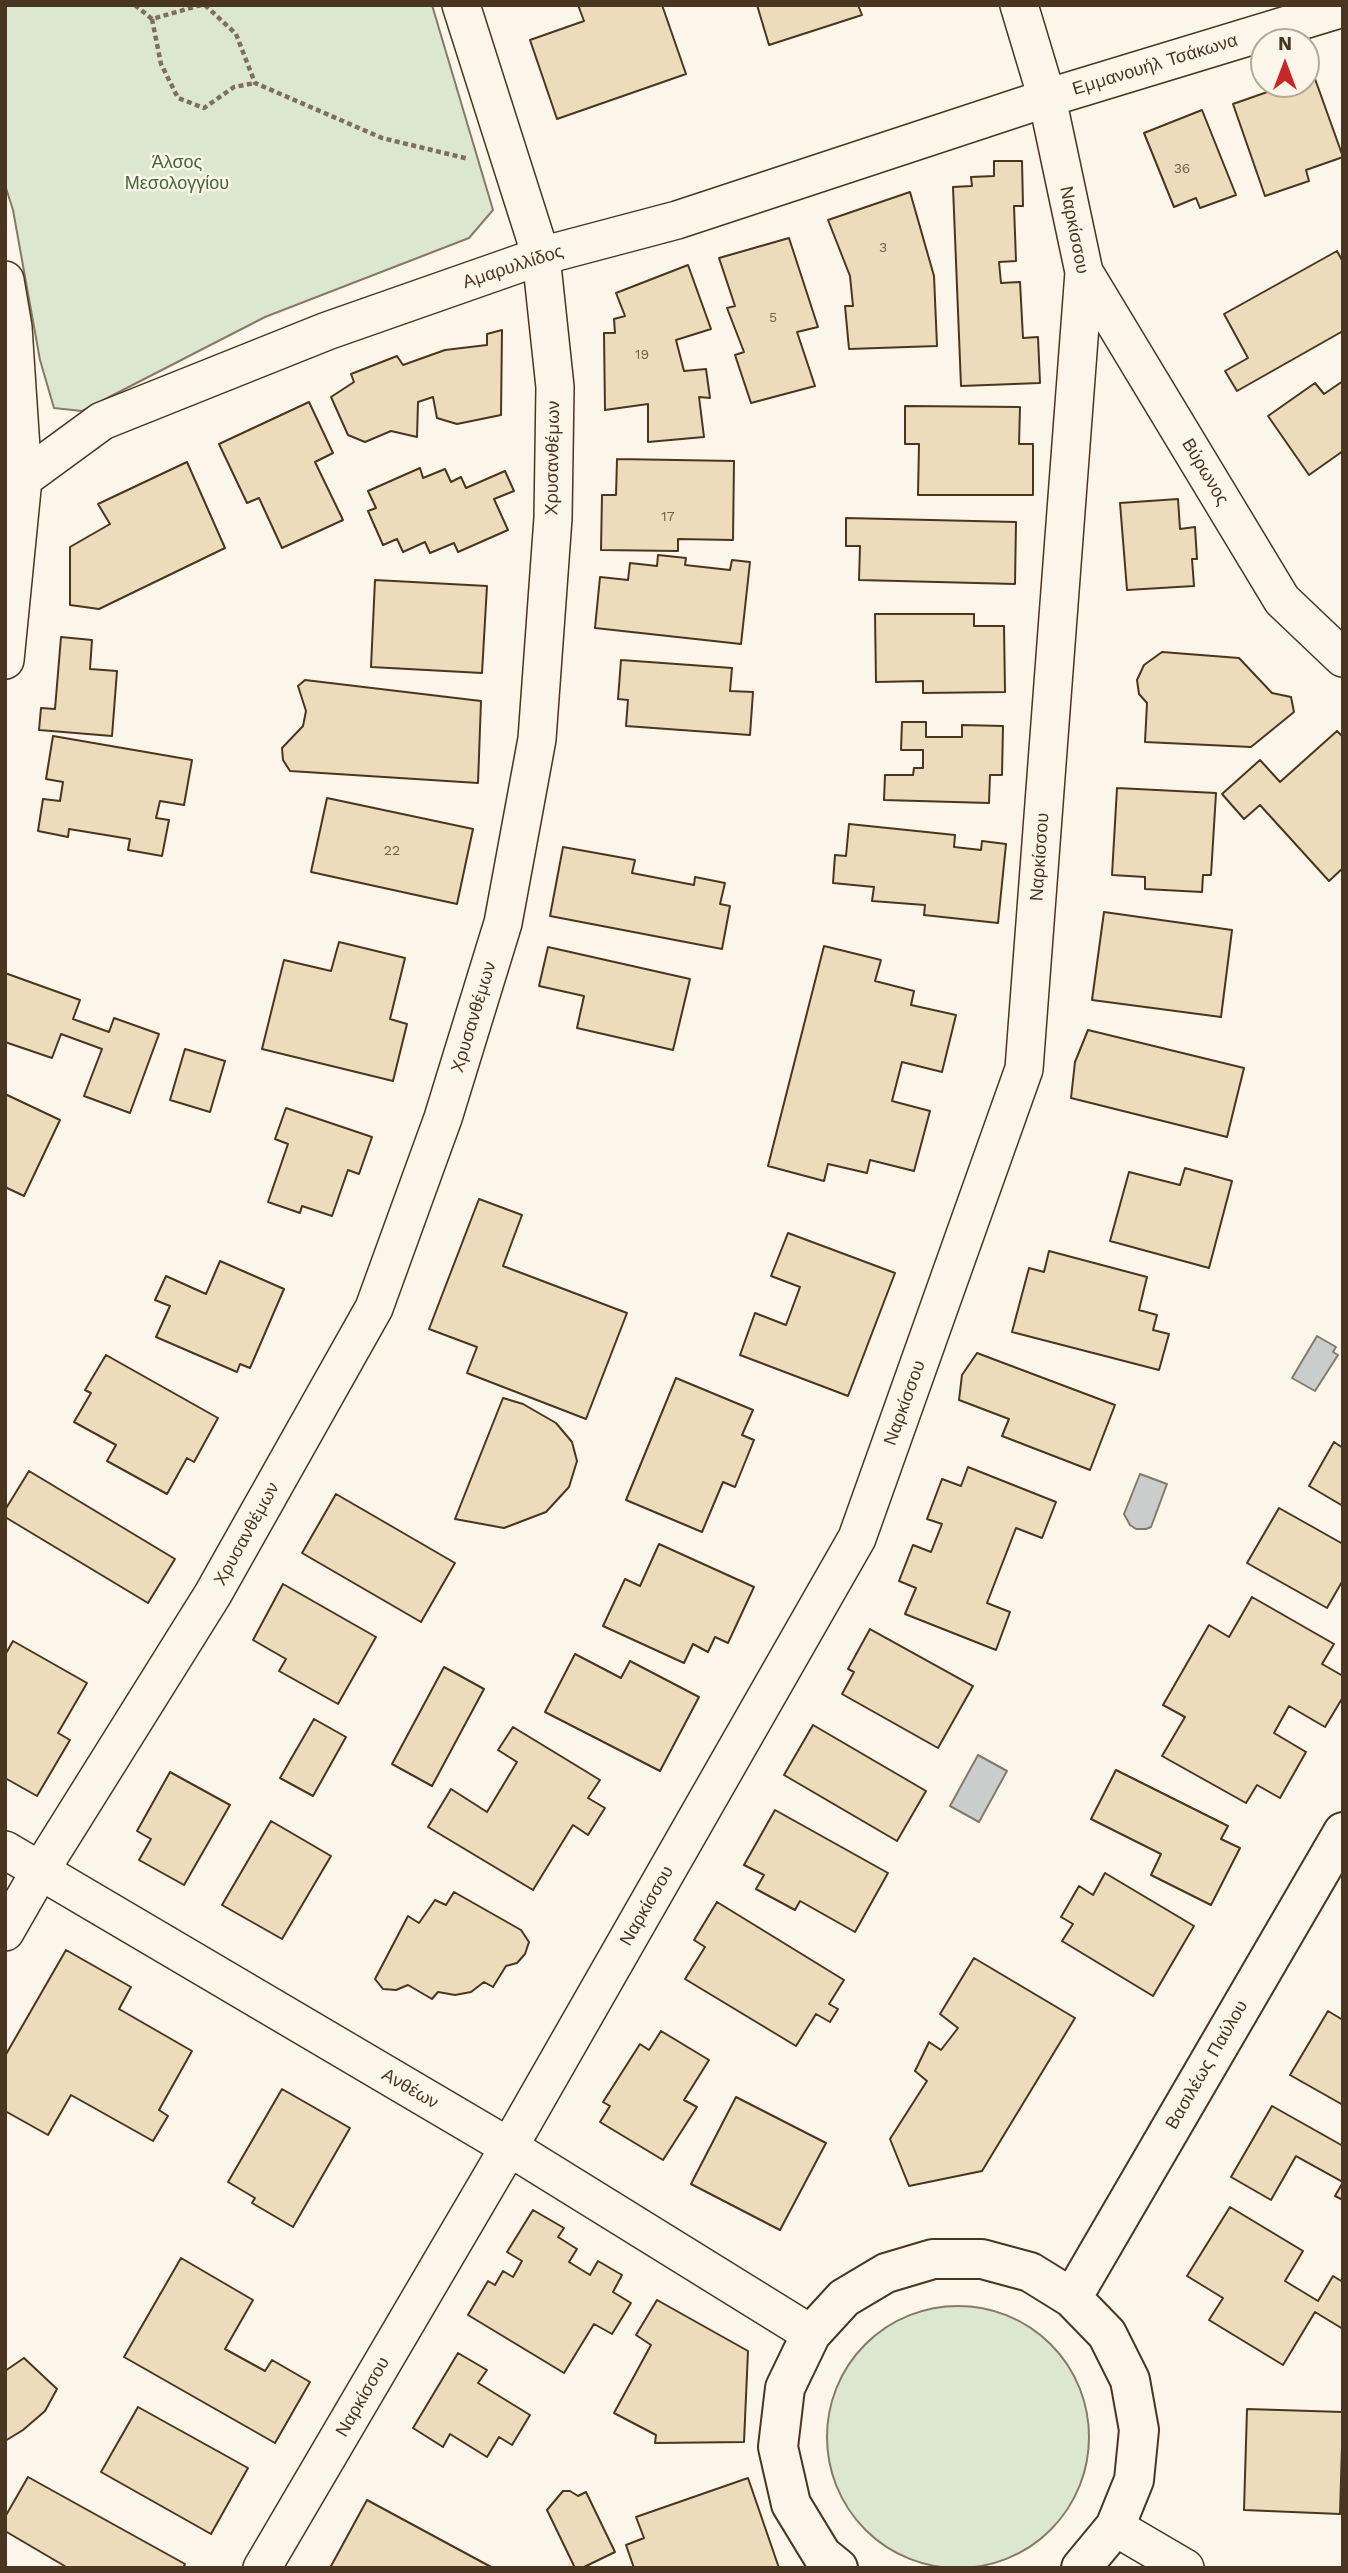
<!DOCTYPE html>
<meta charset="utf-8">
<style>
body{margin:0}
#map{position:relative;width:1348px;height:2573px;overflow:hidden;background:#fbf6e9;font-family:"Work Sans",sans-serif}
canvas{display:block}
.frame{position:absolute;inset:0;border:7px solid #4a3520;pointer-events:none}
.north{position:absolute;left:1250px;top:28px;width:70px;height:70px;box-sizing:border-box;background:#fbf6e9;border:2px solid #b4a999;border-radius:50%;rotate:0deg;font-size:19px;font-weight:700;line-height:28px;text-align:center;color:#4a3520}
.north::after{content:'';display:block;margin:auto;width:24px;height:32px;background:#c62828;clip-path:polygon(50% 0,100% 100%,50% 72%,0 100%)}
</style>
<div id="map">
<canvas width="1348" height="2573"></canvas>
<div class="frame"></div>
<div class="north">N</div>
</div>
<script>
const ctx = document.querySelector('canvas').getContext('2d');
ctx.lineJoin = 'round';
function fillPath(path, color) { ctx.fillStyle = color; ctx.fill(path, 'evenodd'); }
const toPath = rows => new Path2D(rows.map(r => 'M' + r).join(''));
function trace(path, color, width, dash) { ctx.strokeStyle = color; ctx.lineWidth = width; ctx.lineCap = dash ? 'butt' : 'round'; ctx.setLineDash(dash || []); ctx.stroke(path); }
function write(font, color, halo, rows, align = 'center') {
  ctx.font = font + ' "Work Sans",sans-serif'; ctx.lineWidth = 5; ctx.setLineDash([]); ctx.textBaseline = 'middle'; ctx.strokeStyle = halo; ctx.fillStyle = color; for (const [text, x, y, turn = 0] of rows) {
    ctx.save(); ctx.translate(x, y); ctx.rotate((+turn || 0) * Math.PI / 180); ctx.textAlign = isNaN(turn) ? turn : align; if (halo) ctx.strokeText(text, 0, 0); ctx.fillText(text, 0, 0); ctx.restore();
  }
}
const green = toPath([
 [5,5,432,5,493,210,469,238,265,317,82,411,54,408,40,360,13,210,5,185,5,5],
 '827 2437a131 131 0 1 1 262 0a131 131 0 1 1-262 0Z'
]);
const water = toPath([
 [1317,1336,1336,1347,1333,1352,1338,1355,1315,1391,1292,1378,1317,1336],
 [1140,1474,1167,1484,1151,1527,1146,1529,1136,1529,1130,1525,1124,1514,1140,1474],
 [978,1755,1007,1771,979,1822,950,1806,978,1755]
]);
const building = toPath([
 [578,5,662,5,686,74,557,119,530,40,584,21,578,5],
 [757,5,858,5,862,15,769,45,757,5],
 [1314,76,1343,157,1306,170,1309,181,1265,196,1233,104,1290,84,1306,84,1306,78,1314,76],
 [1202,110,1236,195,1200,208,1196,198,1174,207,1144,133,1202,110],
 [994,161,1022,161,1023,206,1014,206,1016,261,999,262,1001,283,1020,282,1023,338,1038,337,1040,383,961,386,953,187,972,186,971,177,994,176,994,161],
 [910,192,934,276,937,346,849,349,845,306,853,306,850,276,828,220,910,192],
 [789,238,818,327,797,332,815,386,751,403,735,355,744,352,727,308,735,306,719,258,789,238],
 [1337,251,1343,262,1343,331,1237,391,1225,371,1248,358,1224,314,1337,251],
 [688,265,711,329,676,340,684,371,706,369,710,398,699,397,704,437,648,442,648,404,605,410,604,333,615,333,614,319,625,316,616,293,688,265],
 [502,330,501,415,457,424,437,418,433,397,418,402,417,437,391,431,365,442,348,435,331,397,354,382,351,374,397,356,403,365,445,350,487,345,487,334,502,330],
 [1343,381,1343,451,1309,475,1268,416,1315,383,1324,394,1343,381],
 [309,402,333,453,315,462,343,520,282,548,259,498,247,503,219,444,309,402],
 [905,406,1020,407,1019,444,1033,444,1033,495,918,495,919,444,905,444,905,406],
 [617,459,734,461,733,540,678,539,678,551,601,550,602,495,616,495,617,459],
 [187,462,225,548,99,609,70,605,70,547,110,524,98,504,187,462],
 [420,468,423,478,445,469,451,482,461,477,466,488,505,471,514,491,494,499,508,530,458,552,454,543,430,553,425,542,403,552,397,539,383,545,368,511,376,508,368,491,420,468],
 [1178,499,1180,529,1195,527,1197,559,1192,559,1194,586,1127,590,1120,503,1178,499],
 [846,518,1016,522,1015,584,859,580,860,546,846,546,846,518],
 [658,555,686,558,685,565,730,570,732,560,750,562,741,644,595,628,600,577,628,580,630,563,657,566,658,555],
 [375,580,487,586,482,673,371,667,375,580],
 [875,614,974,614,974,626,1004,626,1005,692,923,693,923,681,876,682,875,614],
 [61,637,92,640,90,669,117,671,112,736,39,730,41,708,55,709,61,637],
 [1162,652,1239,658,1272,693,1291,697,1294,712,1251,747,1145,742,1147,703,1139,694,1137,680,1144,665,1162,652],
 [621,660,732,668,730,691,753,692,750,735,626,726,628,700,618,699,621,660],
 [305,680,481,701,478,783,290,771,283,760,282,748,303,726,306,711,298,686,305,680],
 [902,722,926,722,926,737,962,737,962,725,1003,726,1002,775,990,775,989,803,884,800,885,775,913,775,914,768,923,768,923,750,901,750,902,722],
 [1337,731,1343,737,1343,868,1329,881,1260,805,1244,819,1222,794,1260,760,1280,782,1337,731],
 [53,736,192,760,184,805,160,801,156,818,169,820,162,856,128,850,130,839,69,829,68,837,38,831,43,799,60,801,63,782,46,779,53,736],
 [1117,788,1216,793,1211,875,1203,875,1202,892,1145,889,1145,877,1112,875,1117,788],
 [327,798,473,829,457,904,311,872,327,798],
 [849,824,955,835,954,847,981,850,982,841,1006,844,998,923,924,915,925,905,872,901,874,887,833,883,835,855,846,856,849,824],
 [563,847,635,860,632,873,694,885,695,877,725,883,720,904,730,906,722,949,550,916,563,847],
 [1104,912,1232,930,1221,1017,1092,1000,1104,912],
 [339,942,405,958,390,1019,407,1024,393,1081,262,1049,284,960,331,971,339,942],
 [824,946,881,960,875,981,914,991,911,1005,956,1015,942,1072,902,1062,892,1101,930,1111,914,1171,870,1160,867,1173,828,1164,824,1181,768,1166,824,946],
 [548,947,690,979,673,1050,577,1028,584,996,539,986,548,947],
 [5,973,80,1000,73,1019,109,1032,114,1018,159,1034,130,1113,84,1096,102,1049,61,1034,52,1058,5,1042,5,973],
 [1088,1030,1244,1068,1227,1137,1071,1098,1075,1062,1088,1030],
 [185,1049,225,1061,210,1112,170,1100,185,1049],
 [5,1094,60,1120,24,1196,5,1187,5,1094],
 [286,1108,372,1137,359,1174,348,1170,332,1216,302,1206,300,1213,268,1202,288,1144,275,1139,286,1108],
 [1185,1168,1232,1181,1209,1268,1110,1241,1129,1172,1180,1185,1185,1168],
 [479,1199,522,1215,503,1266,627,1313,586,1419,467,1373,477,1347,429,1329,479,1199],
 [788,1233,895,1273,848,1396,740,1355,755,1313,786,1325,800,1287,771,1276,788,1233],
 [1049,1251,1147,1277,1139,1310,1157,1315,1153,1330,1169,1334,1159,1370,1012,1332,1029,1268,1044,1272,1049,1251],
 [220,1261,284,1289,250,1368,240,1364,237,1372,156,1337,170,1306,155,1300,166,1276,206,1294,220,1261],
 [977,1353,1115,1405,1090,1470,1002,1436,1009,1419,959,1400,962,1375,977,1353],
 [106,1355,218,1418,194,1462,187,1458,167,1494,107,1461,116,1445,74,1422,91,1393,85,1390,106,1355],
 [676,1378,753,1410,742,1435,754,1440,735,1487,723,1482,702,1532,626,1500,676,1378],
 [503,1398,523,1404,556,1423,572,1442,577,1461,569,1487,546,1512,504,1528,455,1519,503,1398],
 [1334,1442,1343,1448,1343,1506,1309,1486,1334,1442],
 [968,1467,1056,1502,1042,1538,1016,1528,987,1603,1010,1612,996,1650,905,1614,916,1588,899,1581,913,1545,931,1552,942,1524,927,1519,942,1479,961,1486,968,1467],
 [29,1471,175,1559,148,1603,5,1517,5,1510,29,1471],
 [336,1494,455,1563,421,1622,302,1553,336,1494],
 [1279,1508,1343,1544,1343,1580,1327,1608,1247,1563,1279,1508],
 [659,1544,754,1587,728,1643,715,1637,708,1652,693,1644,684,1663,603,1626,625,1579,640,1586,659,1544],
 [283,1584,376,1637,338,1704,279,1671,286,1659,253,1640,283,1584],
 [1252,1597,1334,1644,1322,1664,1343,1676,1343,1697,1325,1727,1289,1706,1274,1733,1306,1752,1280,1798,1257,1785,1246,1803,1162,1756,1185,1717,1163,1705,1209,1625,1229,1637,1252,1597],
 [870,1629,973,1686,938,1748,842,1694,854,1672,848,1669,870,1629],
 [13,1641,87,1683,58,1733,70,1740,37,1796,5,1778,5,1655,13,1641],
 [575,1654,621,1678,630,1661,699,1697,660,1771,545,1712,575,1654],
 [444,1667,484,1689,432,1786,392,1764,444,1667],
 [314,1719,346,1737,313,1796,280,1778,314,1719],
 [813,1725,926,1791,897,1841,784,1775,813,1725],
 [513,1727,600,1780,588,1798,605,1808,588,1835,573,1825,533,1890,428,1827,451,1789,487,1812,517,1762,498,1750,513,1727],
 [1116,1770,1228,1826,1221,1839,1240,1848,1211,1905,1151,1875,1161,1854,1091,1819,1116,1770],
 [170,1772,230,1805,184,1885,139,1860,151,1839,137,1831,170,1772],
 [775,1810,888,1873,855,1932,800,1901,795,1910,756,1889,764,1875,744,1865,775,1810],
 [271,1821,331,1856,282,1939,222,1905,271,1821],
 [1105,1873,1194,1926,1153,1996,1062,1941,1073,1924,1061,1917,1079,1886,1093,1895,1105,1873],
 [454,1892,521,1930,529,1942,525,1954,517,1963,506,1966,493,1987,484,1982,471,1992,455,1995,438,1992,432,1999,408,1985,396,1990,383,1989,375,1979,408,1916,419,1923,435,1900,446,1905,454,1892],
 [717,1902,844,1980,829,2004,838,2009,830,2022,816,2014,796,2046,685,1979,705,1947,694,1940,717,1902],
 [66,1950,131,1987,119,2009,192,2051,159,2110,168,2116,153,2141,71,2095,48,2135,5,2111,5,2056,66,1950],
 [974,1958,1075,2018,982,2171,909,2186,890,2139,927,2081,915,2071,929,2042,941,2050,958,2028,940,2014,974,1958],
 [1328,2011,1343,2020,1343,2105,1290,2075,1328,2011],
 [661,2031,709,2060,684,2100,697,2107,663,2160,600,2122,610,2106,603,2102,640,2044,649,2050,661,2031],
 [282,2089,350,2128,293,2227,252,2203,255,2198,228,2182,282,2089],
 [736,2097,826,2143,780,2230,691,2184,736,2097],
 [1272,2106,1343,2146,1343,2200,1335,2196,1343,2182,1296,2156,1271,2200,1231,2177,1272,2106],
 [1230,2207,1303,2251,1285,2281,1318,2301,1333,2276,1343,2282,1343,2329,1315,2312,1283,2365,1209,2320,1223,2298,1187,2276,1230,2207],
 [533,2210,564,2228,558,2237,577,2249,569,2262,590,2275,598,2261,622,2275,613,2292,631,2303,612,2334,594,2324,564,2373,468,2315,488,2281,495,2285,503,2271,513,2277,522,2261,507,2252,533,2210],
 [181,2258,253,2300,225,2349,265,2371,272,2360,310,2382,275,2443,124,2357,181,2258],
 [657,2300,748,2351,744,2442,655,2443,656,2435,614,2413,651,2345,636,2335,657,2300],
 [458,2353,487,2370,478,2383,530,2415,512,2445,499,2437,487,2457,450,2434,443,2447,413,2428,458,2353],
 [24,2358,57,2389,45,2411,23,2430,5,2441,5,2371,24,2358],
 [138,2407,248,2468,211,2534,101,2472,138,2407],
 [1247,2409,1343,2412,1340,2514,1244,2510,1247,2409],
 [28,2477,185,2564,183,2568,68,2568,5,2531,5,2517,28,2477],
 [748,2478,779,2568,634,2568,626,2545,644,2538,636,2517,748,2478],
 [563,2491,570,2491,578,2496,586,2492,615,2552,582,2568,575,2568,547,2510,563,2491],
 [367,2500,493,2568,330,2568,367,2500]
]);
const path = toPath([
 [135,5,152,19,201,5],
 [205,5,236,34,255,83,382,138,469,159],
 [152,19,161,64,178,98,204,108,234,87,255,83]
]);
const street = toPath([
 [1084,272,1282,600,1343,658],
 [5,280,13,327,23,479,5,660],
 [5,492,102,421,327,331,541,256,677,220,1047,98,1343,8],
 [5,1850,509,2147,811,2334],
 [5,1932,40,1871,213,1594,374,1308,443,1118,503,923,537,739,553,518,555,387,541,256,461,5],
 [1115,2527,1185,2568],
 [262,2568,509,2147,857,1538,1024,1069,1084,272,1047,98,1019,5]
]);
const secondary = toPath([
 [1072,2298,1343,1832],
 [838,2568,822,2555,791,2504,778,2447,785,2388,811,2334,844,2298,886,2273,933,2259,982,2259,1030,2272,1072,2298,1107,2334,1130,2380,1139,2430,1134,2480,1115,2527,1081,2568]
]);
const numberNames = [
 ["36",1182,169],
 ["3",883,248],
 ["5",773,318],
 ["19",642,355],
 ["17",668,517],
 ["22",392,851]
];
const streetNames = [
 ["Εμμανουήλ Τσάκωνα",1155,65,-17],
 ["Ναρκίσσου",1074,230,79],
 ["Αμαρυλλίδος",513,267,-18],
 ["Χρυσανθέμων",553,458,-89],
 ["Βύρωνος",1205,472,59],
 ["Ναρκίσσου",1040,857,-86],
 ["Χρυσανθέμων",474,1017,-73],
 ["Ναρκίσσου",905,1403,-70],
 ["Χρυσανθέμων",247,1534,-61],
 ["Ναρκίσσου",647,1906,-60],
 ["Βασιλέως Παύλου",1207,2065,-60],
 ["Ανθέων",410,2089,30],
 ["Ναρκίσσου",363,2397,-60]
];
const parkNames = [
 ["Άλσος",177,163],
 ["Μεσολογγίου",177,184]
];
fillPath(green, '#dce7d0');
trace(green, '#887966', 2);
fillPath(water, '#c9cecd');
trace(water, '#887966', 2);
fillPath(building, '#ecdcbc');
trace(building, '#4a3520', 2);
trace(street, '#4a3520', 40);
trace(secondary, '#4a3520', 42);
trace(path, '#7f6f5c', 4.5, [5, 3.5]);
trace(street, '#fbf6e9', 37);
trace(secondary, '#fbf6e9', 38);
write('14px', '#725f47', null, numberNames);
write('18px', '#4a3520', '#fbf6e9', streetNames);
write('18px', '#436837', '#fbf6e9', parkNames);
</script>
